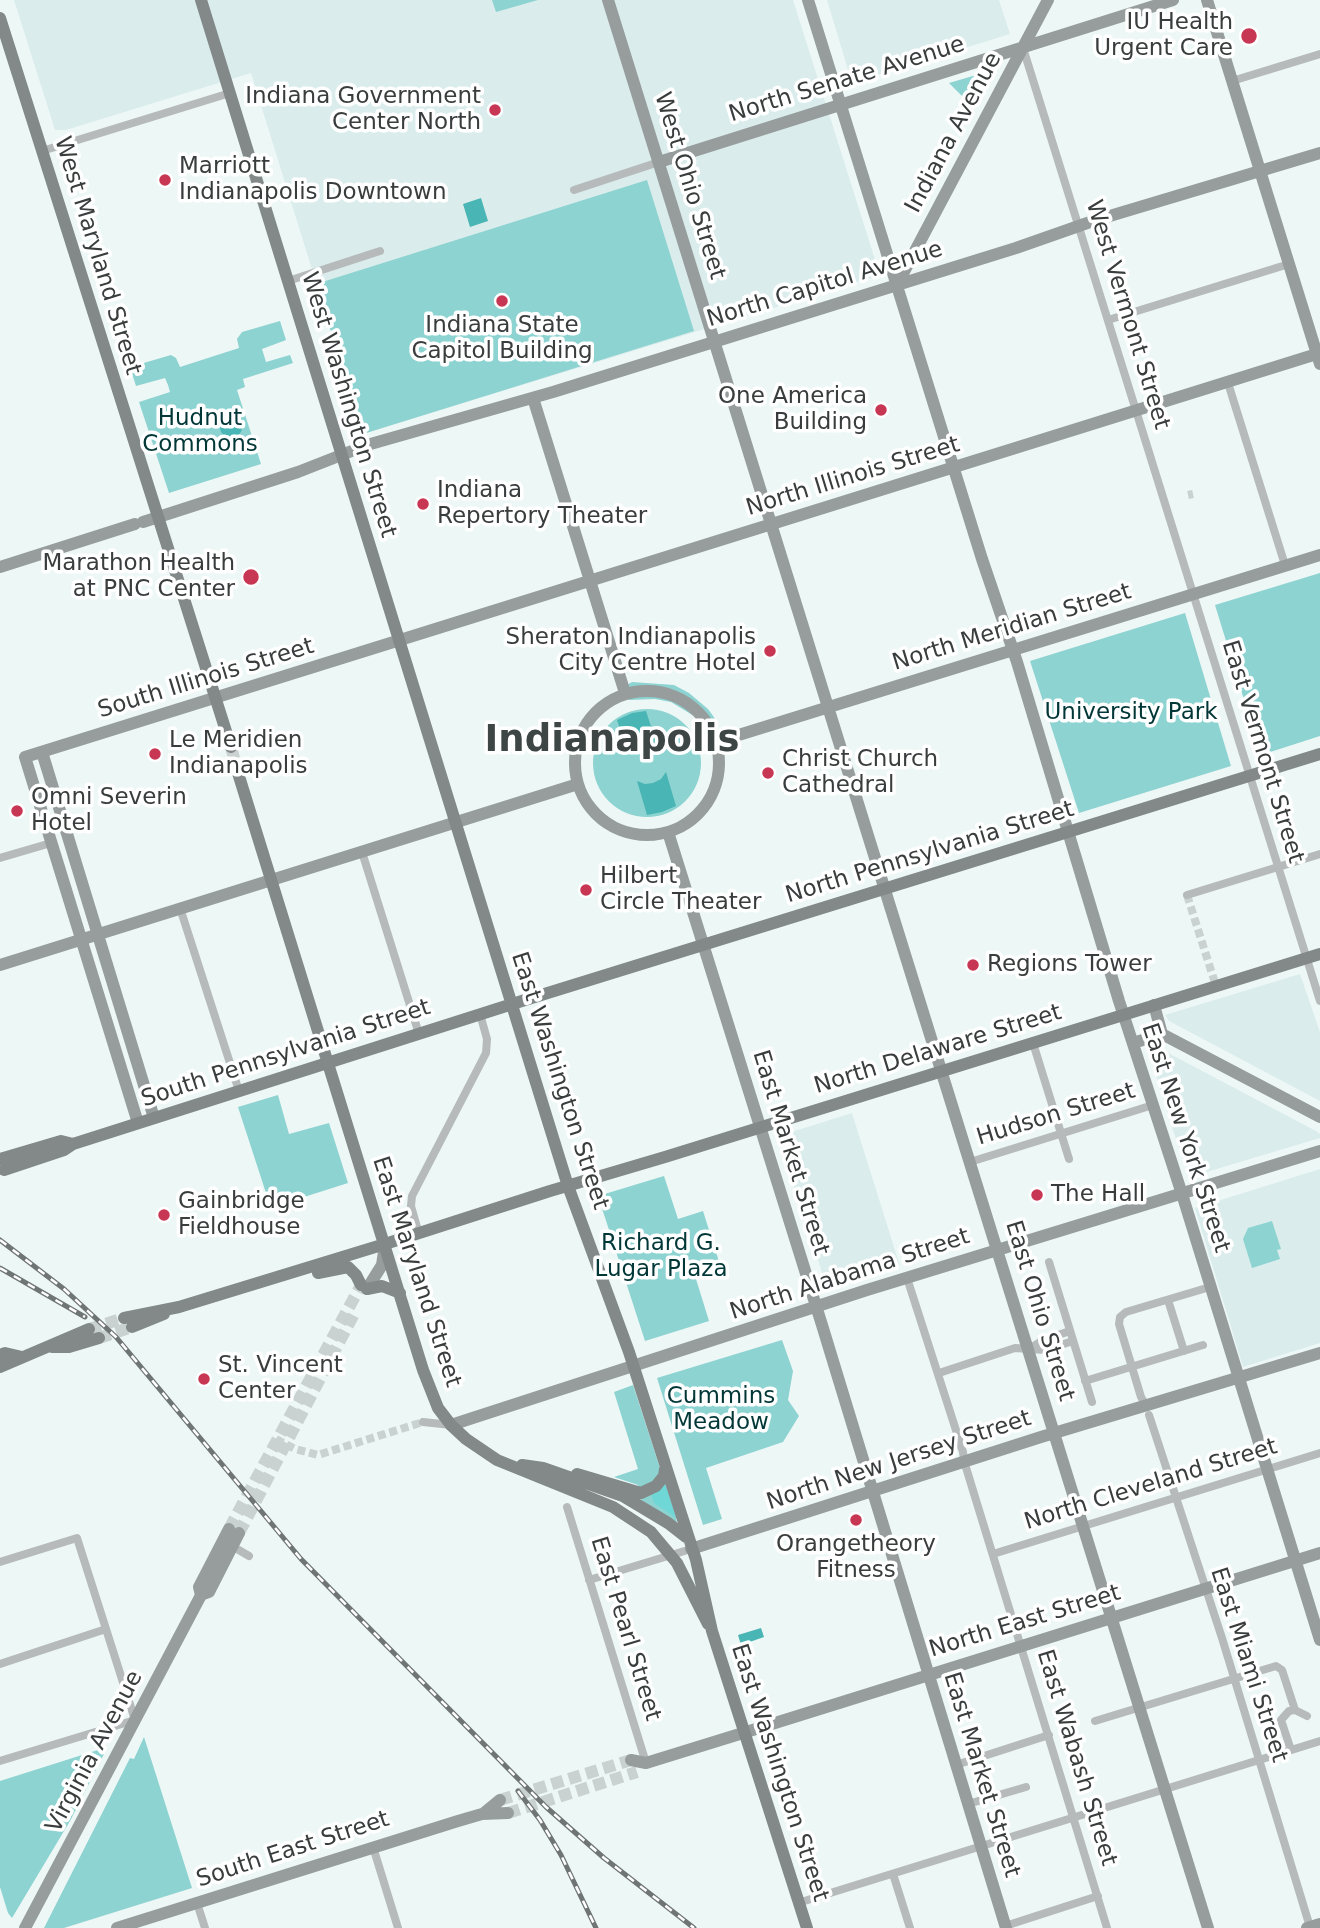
<!DOCTYPE html>
<style>
body{margin:0}
canvas{display:block;background:#edf7f6}
</style>
<canvas width="1320" height="1928"></canvas>
<script>
const ctx = document.querySelector('canvas').getContext('2d');
ctx.lineJoin = 'round';
function fillPath(path, color) { ctx.fillStyle = color; ctx.fill(path, 'evenodd'); }
const toPath = rows => new Path2D(rows.map(r => 'M' + r).join(''));
function trace(path, color, width, dash) { ctx.strokeStyle = color; ctx.lineWidth = width; ctx.lineCap = dash ? 'butt' : 'round'; ctx.setLineDash(dash || []); ctx.stroke(path); }
function write(font, color, halo, rows, align = 'center') {
  ctx.font = font + ' "DejaVu Sans",sans-serif'; ctx.lineWidth = 7; ctx.setLineDash([]); ctx.textBaseline = 'middle'; ctx.strokeStyle = halo; ctx.fillStyle = color; for (const [text, x, y, turn = 0] of rows) {
    ctx.save(); ctx.translate(x, y); ctx.rotate((+turn || 0) * Math.PI / 180); ctx.textAlign = isNaN(turn) ? turn : align; if (halo) ctx.strokeText(text, 0, 0); ctx.fillText(text, 0, 0); ctx.restore();
  }
}
const built = toPath([
 [14,0,793,0,878,269,874,277,363,434,251,73,66,130,55,130],
 [827,0,999,0,1010,34,852,83],
 [1300,974,1320,1032,1320,1101,1169,1021,1165,1015],
 [1153,1045,1316,1131,1320,1134,1320,1138,1190,1177,1171,1125,1154,1068,1148,1047],
 [852,1113,900,1266,859,1275,832,1290,827,1288,779,1139,785,1134],
 [1320,1169,1320,1343,1243,1367,1195,1208]
]);
const green = toPath([
 [492,0,538,0,496,12],
 [983,73,987,79,973,102,961,95,949,83],
 [647,180,694,331,363,434,316,284],
 [280,321,286,340,262,349,266,362,290,355,293,363,243,379,245,387,237,390,261,464,169,493,139,402,170,392,168,385,165,378,136,386,130,367,171,355,176,358,180,367,239,348,237,339,242,332],
 [1320,573,1320,736,1261,755,1215,605],
 [1185,613,1231,766,1079,813,1030,661],
 [632,682,674,685,689,693,708,709,716,720,715,725,708,732,703,732,694,716,671,702,655,699,629,700,626,697,627,685],
 '593 763a54 54 0 1 1 108 0a54 54 0 1 1-108 0Z',
 [278,1095,289,1134,329,1123,348,1183,279,1205,274,1190,266,1193,238,1107],
 [664,1176,678,1219,703,1211,721,1268,704,1273,704,1276,696,1279,709,1321,645,1341,598,1196],
 [1272,1221,1281,1249,1277,1250,1280,1259,1252,1268,1243,1239,1248,1228],
 [782,1340,793,1371,788,1400,799,1416,783,1442,706,1468,722,1519,703,1525,657,1378],
 [633,1385,676,1517,677,1523,640,1499,638,1485,614,1477,638,1469,614,1392],
 [144,1737,192,1888,64,1928,44,1928,130,1758,134,1759],
 [101,1749,104,1754,70,1821,12,1918,8,1913,0,1887,0,1781]
]);
const forest = toPath([
 [665,1483,676,1517,675,1517,654,1503,651,1494]
]);
const water = toPath([
 [481,198,488,221,470,227,463,204],
 '220 427a11 11 0 1 1 22 0a11 11 0 1 1-22 0Z',
 '1123 712a8 8 0 1 1 16 0a8 8 0 1 1-16 0Z',
 [646,711,657,745,641,743,628,754,617,720,632,713],
 [666,772,676,806,662,812,647,815,637,781,645,784,653,783,661,779],
 [761,1628,764,1637,741,1645,738,1635]
]);
const streetTunnel = toPath([
 [1188,495,1193,494],
 [1187,895,1216,986],
 [276,1439,295,1449,318,1455,423,1422]
]);
const secondaryTunnel = toPath([
 [229,1529,361,1285],
 [239,1533,354,1314],
 [500,1800,631,1760],
 [508,1813,637,1772]
]);
const primaryTunnel = toPath([
 [231,747,238,773],
 [89,1329,124,1318],
 [99,1338,132,1327]
]);
const street = toPath([
 [1023,48,1320,1001],
 [1232,81,1320,54],
 [42,151,230,93],
 [574,190,659,162],
 [288,281,380,251],
 [1108,320,1289,264],
 [1228,383,1285,565],
 [362,852,419,1034],
 [0,858,51,843],
 [1187,895,1320,854],
 [180,908,239,1091],
 [1033,1043,1069,1159],
 [970,1162,1153,1105],
 [419,1234,411,1206,412,1196,486,1053,487,1039,480,1014],
 [1049,1262,1092,1402],
 [907,1278,963,1452,964,1461,1107,1928],
 [1168,1300,1184,1351],
 [1029,1349,1043,1340,1070,1331],
 [939,1373,1015,1348,1045,1350,1073,1341],
 [1085,1381,1203,1345],
 [1147,1407,1141,1397,1119,1324,1120,1317,1126,1312,1210,1287],
 [1149,1415,1222,1638,1310,1927],
 [423,1422,451,1425],
 [567,1507,646,1763],
 [232,1546,249,1556],
 [993,1554,1320,1453],
 [0,1562,77,1538,135,1720,0,1761],
 [589,1580,691,1549],
 [0,1664,106,1629],
 [1295,1710,1307,1716],
 [1095,1721,1276,1666,1282,1670,1295,1710,1289,1711,1281,1720,1291,1750],
 [956,1765,1049,1735],
 [968,1804,1026,1787],
 [373,1847,398,1928],
 [893,1874,910,1928],
 [197,1903,205,1928],
 [798,1903,1320,1741],
 [1005,1926,1098,1896]
]);
const secondary = toPath([
 [608,0,1208,1928],
 [808,0,982,559,1017,662,1119,1001,1182,1194,1320,1640],
 [1207,0,1320,364],
 [659,162,1173,0],
 [897,285,1048,0],
 [533,398,625,693],
 [143,522,298,472,367,445,553,392,1016,248,1093,221,1320,153],
 [0,567,135,524],
 '575 763a72 72 0 1 1 144 0a72 72 0 1 1-144 0Z',
 [716,742,1320,555],
 [42,752,154,1118],
 [668,832,822,1325,1006,1928],
 [0,965,578,784],
 [1154,1005,1162,1034],
 [1133,1043,1162,1034,1320,1117],
 [138,1123,25,757,1320,353],
 [367,1289,382,1265,385,1245],
 [451,1425,867,1290,1320,1151],
 [691,1549,1041,1437,1320,1353],
 [201,1595,209,1592,239,1533],
 [631,1760,646,1763,743,1733,1320,1553],
 [483,1814,500,1800],
 [25,1928,199,1599,201,1595,199,1587,229,1529],
 [117,1928,458,1821,482,1814,508,1813],
 [1307,1928,1320,1924]
]);
const primary = toPath([
 [201,0,568,1186,629,1352,696,1560,712,1631,807,1928],
 [0,18,231,747],
 [238,773,423,1370,438,1408,451,1425,466,1439,497,1460,613,1507,651,1532,677,1563,708,1624],
 [0,1159,61,1141,73,1144],
 [4,1170,64,1150,73,1144,525,1000,1320,754],
 [318,1273,348,1267,356,1275,361,1285],
 [367,1289,382,1286,400,1293],
 [124,1318,179,1307,385,1244,550,1191,665,1157,1320,954],
 [132,1327,164,1314],
 [52,1347,69,1347,99,1338],
 [0,1355,5,1353,22,1357],
 [0,1367,89,1329],
 [522,1465,543,1468,623,1496,668,1523,686,1537],
 [577,1474,641,1493,656,1486,664,1476,665,1469]
]);
const rail = toPath([
 [0,1240,64,1289,116,1337,301,1559,546,1807,604,1858,694,1928],
 [0,1268,85,1317],
 [518,1791,540,1820,561,1855,596,1928]
]);
const markers = [
 [1249,36,9,"#c73753"],
 [495,110,7,"#c73753"],
 [165,180,7,"#c73753"],
 [502,301,7,"#c73753"],
 [881,410,7,"#c73753"],
 [423,504,7,"#c73753"],
 [251,577,9,"#c73753"],
 [770,651,7,"#c73753"],
 [155,754,7,"#c73753"],
 [768,773,7,"#c73753"],
 [17,811,7,"#c73753"],
 [586,890,7,"#c73753"],
 [973,965,7,"#c73753"],
 [1037,1195,7,"#c73753"],
 [164,1215,7,"#c73753"],
 [204,1379,7,"#c73753"],
 [856,1520,7,"#c73753"]
];
const poiNames = [
 ["IU Health",1233,23,"right"],
 ["Urgent Care",1233,49,"right"],
 ["Indiana Government",481,97,"right"],
 ["Center North",481,123,"right"],
 ["Marriott",179,167],
 ["Indianapolis Downtown",179,193],
 ["Indiana State",502,326,"center"],
 ["Capitol Building",502,352,"center"],
 ["One America",867,397,"right"],
 ["Building",867,423,"right"],
 ["Indiana",437,491],
 ["Repertory Theater",437,517],
 ["Marathon Health",235,564,"right"],
 ["at PNC Center",235,590,"right"],
 ["Sheraton Indianapolis",756,638,"right"],
 ["City Centre Hotel",756,664,"right"],
 ["Le Meridien",169,741],
 ["Indianapolis",169,767],
 ["Christ Church",782,760],
 ["Cathedral",782,786],
 ["Omni Severin",31,798],
 ["Hotel",31,824],
 ["Hilbert",600,877],
 ["Circle Theater",600,903],
 ["Regions Tower",987,965],
 ["The Hall",1051,1195],
 ["Gainbridge",178,1202],
 ["Fieldhouse",178,1228],
 ["St. Vincent",218,1366],
 ["Center",218,1392],
 ["Orangetheory",856,1545,"center"],
 ["Fitness",856,1571,"center"]
];
const streetNames = [
 ["North Senate Avenue",847,80,-17],
 ["Indiana Avenue",954,133,-62],
 ["West Ohio Street",689,186,73],
 ["West Maryland Street",97,256,73],
 ["North Capitol Avenue",825,285,-17],
 ["West Vermont Street",1127,315,73],
 ["West Washington Street",348,405,73],
 ["North Illinois Street",853,477,-17],
 ["North Meridian Street",1012,628,-17],
 ["South Illinois Street",206,679,-17],
 ["East Vermont Street",1262,752,73],
 ["North Pennsylvania Street",930,853,-17],
 ["North Delaware Street",938,1050,-17],
 ["South Pennsylvania Street",286,1054,-18],
 ["East Washington Street",559,1081,72],
 ["Hudson Street",1056,1115,-17],
 ["East New York Street",1185,1138,72],
 ["East Market Street",790,1153,73],
 ["East Maryland Street",416,1272,72],
 ["North Alabama Street",850,1275,-18],
 ["East Ohio Street",1039,1311,73],
 ["North New Jersey Street",899,1461,-18],
 ["North Cleveland Street",1151,1485,-17],
 ["North East Street",1025,1622,-17],
 ["East Pearl Street",625,1629,73],
 ["East Miami Street",1248,1665,72],
 ["Virginia Avenue",95,1752,-62],
 ["East Wabash Street",1076,1758,73],
 ["East Washington Street",779,1773,72],
 ["East Market Street",981,1775,73],
 ["South East Street",293,1850,-18]
];
const parkNames = [
 ["Hudnut",200,419],
 ["Commons",200,445],
 ["University Park",1131,713],
 ["Richard G.",661,1244],
 ["Lugar Plaza",661,1270],
 ["Cummins",721,1397],
 ["Meadow",721,1423]
];
const townNames = [
 ["Indianapolis",612,741]
];
fillPath(built, '#daedec');
fillPath(green, '#8dd3d1');
fillPath(forest, '#6fd8d7');
fillPath(water, '#49b5b4');
trace(streetTunnel, '#c9d2d1', 8, [8, 4]);
trace(secondaryTunnel, '#c9d2d1', 12, [12, 6]);
trace(primaryTunnel, '#c9d2d1', 12, [12, 6]);
trace(street, '#b6baba', 8);
trace(secondary, '#979d9d', 12);
trace(primary, '#828988', 12);
trace(rail, '#6f7574', 5);
trace(rail, '#fff', 2.5, [8]);
for (const [x, y, r, color] of markers) { const dot = new Path2D(); dot.arc(x, y, r, 0, 2 * Math.PI); ctx.fillStyle = color; ctx.fill(dot); trace(dot, '#fff', 2.5); }
write('23px', '#3a3d3d', '#fff', poiNames, 'left');
write('23px', '#3a3d3d', '#fff', streetNames);
write('23px', '#023737', '#fff', parkNames);
write('bold 37px', '#3e4645', '#fff', townNames);
</script>
